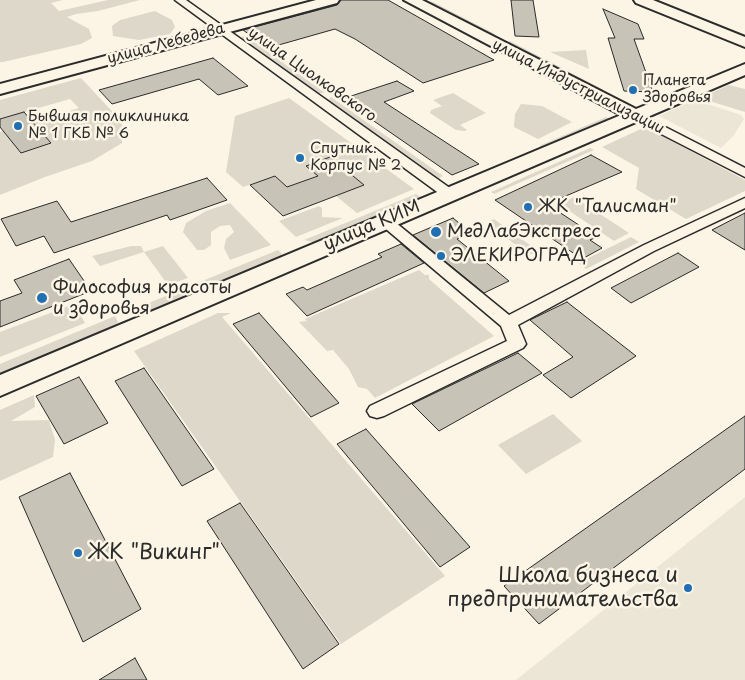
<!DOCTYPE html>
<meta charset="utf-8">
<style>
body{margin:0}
canvas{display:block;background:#fcf5e5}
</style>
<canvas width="745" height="680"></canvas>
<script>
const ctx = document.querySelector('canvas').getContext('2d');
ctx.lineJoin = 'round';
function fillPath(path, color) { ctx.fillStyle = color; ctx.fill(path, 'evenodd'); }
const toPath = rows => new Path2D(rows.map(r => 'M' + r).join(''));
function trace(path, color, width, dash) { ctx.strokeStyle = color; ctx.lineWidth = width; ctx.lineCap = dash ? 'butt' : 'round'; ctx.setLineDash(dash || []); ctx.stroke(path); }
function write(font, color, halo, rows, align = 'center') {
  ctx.font = font + ' "Playpen Sans",sans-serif'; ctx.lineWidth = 5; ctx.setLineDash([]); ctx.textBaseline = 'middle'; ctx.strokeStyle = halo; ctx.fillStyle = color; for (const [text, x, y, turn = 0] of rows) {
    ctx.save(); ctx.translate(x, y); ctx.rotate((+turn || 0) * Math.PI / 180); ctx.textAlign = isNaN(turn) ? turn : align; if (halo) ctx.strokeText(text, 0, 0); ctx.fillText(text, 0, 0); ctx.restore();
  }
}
const built = toPath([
 [695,100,741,115,744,119,734,135,721,148,659,116],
 [745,497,745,680,516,680]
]);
const green = toPath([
 [0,0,63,0,51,3,59,11,108,0,140,0,98,11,76,14,67,17,89,29,92,38,81,44,3,62,0,62],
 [423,0,433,2,493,33,498,38],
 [155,11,172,20,175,27,170,34,139,40,113,36,112,26,120,20],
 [246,36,325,93,317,93,241,37],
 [510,41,604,90,606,95,503,44],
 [586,50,589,69,550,52],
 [81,78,122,122,122,143,92,161,45,177,0,195,0,132,3,131,21,153,51,143,33,122,79,108,70,99,0,119,0,100],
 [729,85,745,89,745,112,700,98],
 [453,93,486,113,460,125,467,130,465,131,456,130,430,113,431,110,442,106,433,100],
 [331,97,443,176,439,178,328,100],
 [289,98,347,140,414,189,357,213,336,196,364,185,330,157,318,176,287,187,274,176,243,187,226,172,235,116],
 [521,104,542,106,572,122,538,139,514,127,515,114],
 [606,117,610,119,543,148,539,146],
 [645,127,745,180,745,191,686,219,636,189,639,168,602,147],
 [590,148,594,150,494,194,491,192],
 [416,194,421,197,313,242,304,240],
 [574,197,629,233,614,241,559,204],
 [230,203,271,245,230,260,224,248,226,239,234,232,230,225,220,226,211,232,211,245,204,250,197,250,183,232,186,223,206,211],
 [319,206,322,208,322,217,343,218,296,237,279,221],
 [494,219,541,253,538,255,526,253,490,225,490,221],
 [631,237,639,242,586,269,578,263],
 [131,246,141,246,144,252,163,246,188,278,168,285,144,252,100,266,92,256],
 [278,250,282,254,280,257,144,313,137,313,134,309],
 [419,270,425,275,429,275,429,279,494,336,375,398,367,389,358,387,349,369,333,350,327,351,299,322,307,321,305,319],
 [74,304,85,323,0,357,0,332],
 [218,313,231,313,222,317,445,576,341,644,134,351],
 [115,316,118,322,116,325,0,374,0,364],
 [34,395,35,407,11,421,49,420,55,440,53,457,0,481,0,410],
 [553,414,582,441,526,474,498,445]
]);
const building = toPath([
 [341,0,388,0,494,60,423,83,355,39,335,29,268,48,243,30,337,5,341,0],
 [511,0,533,0,539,37,515,36,511,0],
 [603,9,638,24,644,39,634,39,653,92,624,91,608,38,615,38,603,9],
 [213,58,248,86,218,95,199,79,112,104,99,90,213,58],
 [397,81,414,91,384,102,479,164,452,175,342,99,397,81],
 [24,112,51,143,21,153,0,127,0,119,24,112],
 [591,155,622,172,547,204,597,237,590,240,602,248,582,259,495,200,591,155],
 [330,157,364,185,283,216,250,185,275,176,287,187,318,176,306,166,330,157],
 [207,178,227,200,170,220,167,215,54,253,44,236,16,246,1,219,57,201,71,222,207,178],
 [745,213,745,250,712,230,745,213],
 [453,218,471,233,457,239,509,281,484,293,413,235,453,218],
 [401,244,424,263,307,316,286,294,303,287,307,290,382,257,378,254,401,244],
 [678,253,699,267,631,303,611,288,678,253],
 [69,259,91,291,0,327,0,301,22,293,14,280,69,259],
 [567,302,636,356,571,398,543,375,573,357,530,320,567,302],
 [259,313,339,403,311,417,233,324,259,313],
 [518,353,542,373,439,431,412,404,518,353],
 [144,368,214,469,182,486,115,381,144,368],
 [79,377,108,423,64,444,36,396,79,377],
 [745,416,745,469,539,624,504,586,745,416],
 [366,429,470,547,440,567,337,444,366,429],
 [70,473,141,609,83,642,19,497,70,473],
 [240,503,339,644,303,669,207,521,240,503],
 [135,658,147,680,99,680,135,658]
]);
const street = toPath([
 [175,0,186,0,454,191,456,194,454,197,444,197,175,0],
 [636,112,745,168,745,177,632,119,630,116,632,113,636,112],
 [745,198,745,208,654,251,518,325,526,344,523,348,384,416,377,418,370,416,367,411,370,406,507,341,501,326,380,224,378,221,380,218,390,218,509,315,644,245,745,198]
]);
const secondary = toPath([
 [316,0,339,0,337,3,0,94,0,84,316,0],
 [404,0,422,0,636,109,745,64,745,75,0,396,0,375,621,115,404,0],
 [634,0,653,0,745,37,745,47,636,3,634,0]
]);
const markers = [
 [633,90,5,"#1f6fb2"],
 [18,126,5,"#1f6fb2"],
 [300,158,5,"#1f6fb2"],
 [528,207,5,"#1f6fb2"],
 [436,232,6,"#1f6fb2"],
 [441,256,5,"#1f6fb2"],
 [42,298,6,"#1f6fb2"],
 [78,553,5,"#1f6fb2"],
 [688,588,5,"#1f6fb2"]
];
const farStreetnames = [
 ["улица Лебедева",166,44,-15],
 ["улица Циолковского",312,75,35],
 ["улица Индустриализации",578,87,27]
];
const farPoinames = [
 ["Планета",643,81],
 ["Здоровья",643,98],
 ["Бывшая поликлиника",28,117],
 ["№ 1 ГКБ № 6",28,134],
 ["Спутник.",310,149],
 ["Корпус № 2",310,166]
];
const poiNames = [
 ["ЖК \"Талисман\"",538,207],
 ["МедЛабЭкспресс",447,232],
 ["ЭЛЕКИРОГРАД",451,256],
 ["Философия красоты",53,288],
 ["и здоровья",53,309]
];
const streetNames = [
 ["улица КИМ",372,226,-23]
];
const nearPoinames = [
 ["ЖК \"Викинг\"",88,553],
 ["Школа бизнеса и",678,576,"right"],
 ["предпринимательства",678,600,"right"]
];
fillPath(built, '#ece6d7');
fillPath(green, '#ded8ca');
fillPath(building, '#c8c3b7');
trace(building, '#2b2b2b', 1);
trace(street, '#2b2b2b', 3);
trace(secondary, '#2b2b2b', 4);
fillPath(street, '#fcf5e5');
fillPath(secondary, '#fcf5e5');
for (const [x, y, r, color] of markers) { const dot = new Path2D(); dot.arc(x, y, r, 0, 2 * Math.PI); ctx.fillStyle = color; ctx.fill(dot); trace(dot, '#fcf5e5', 2); }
write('15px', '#2b2b2b', '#fcf5e5', farStreetnames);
write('15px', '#2b2b2b', '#fcf5e5', farPoinames, 'left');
write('18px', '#2b2b2b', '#fcf5e5', poiNames, 'left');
write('18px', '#2b2b2b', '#fcf5e5', streetNames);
write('21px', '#2b2b2b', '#fcf5e5', nearPoinames, 'left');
</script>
